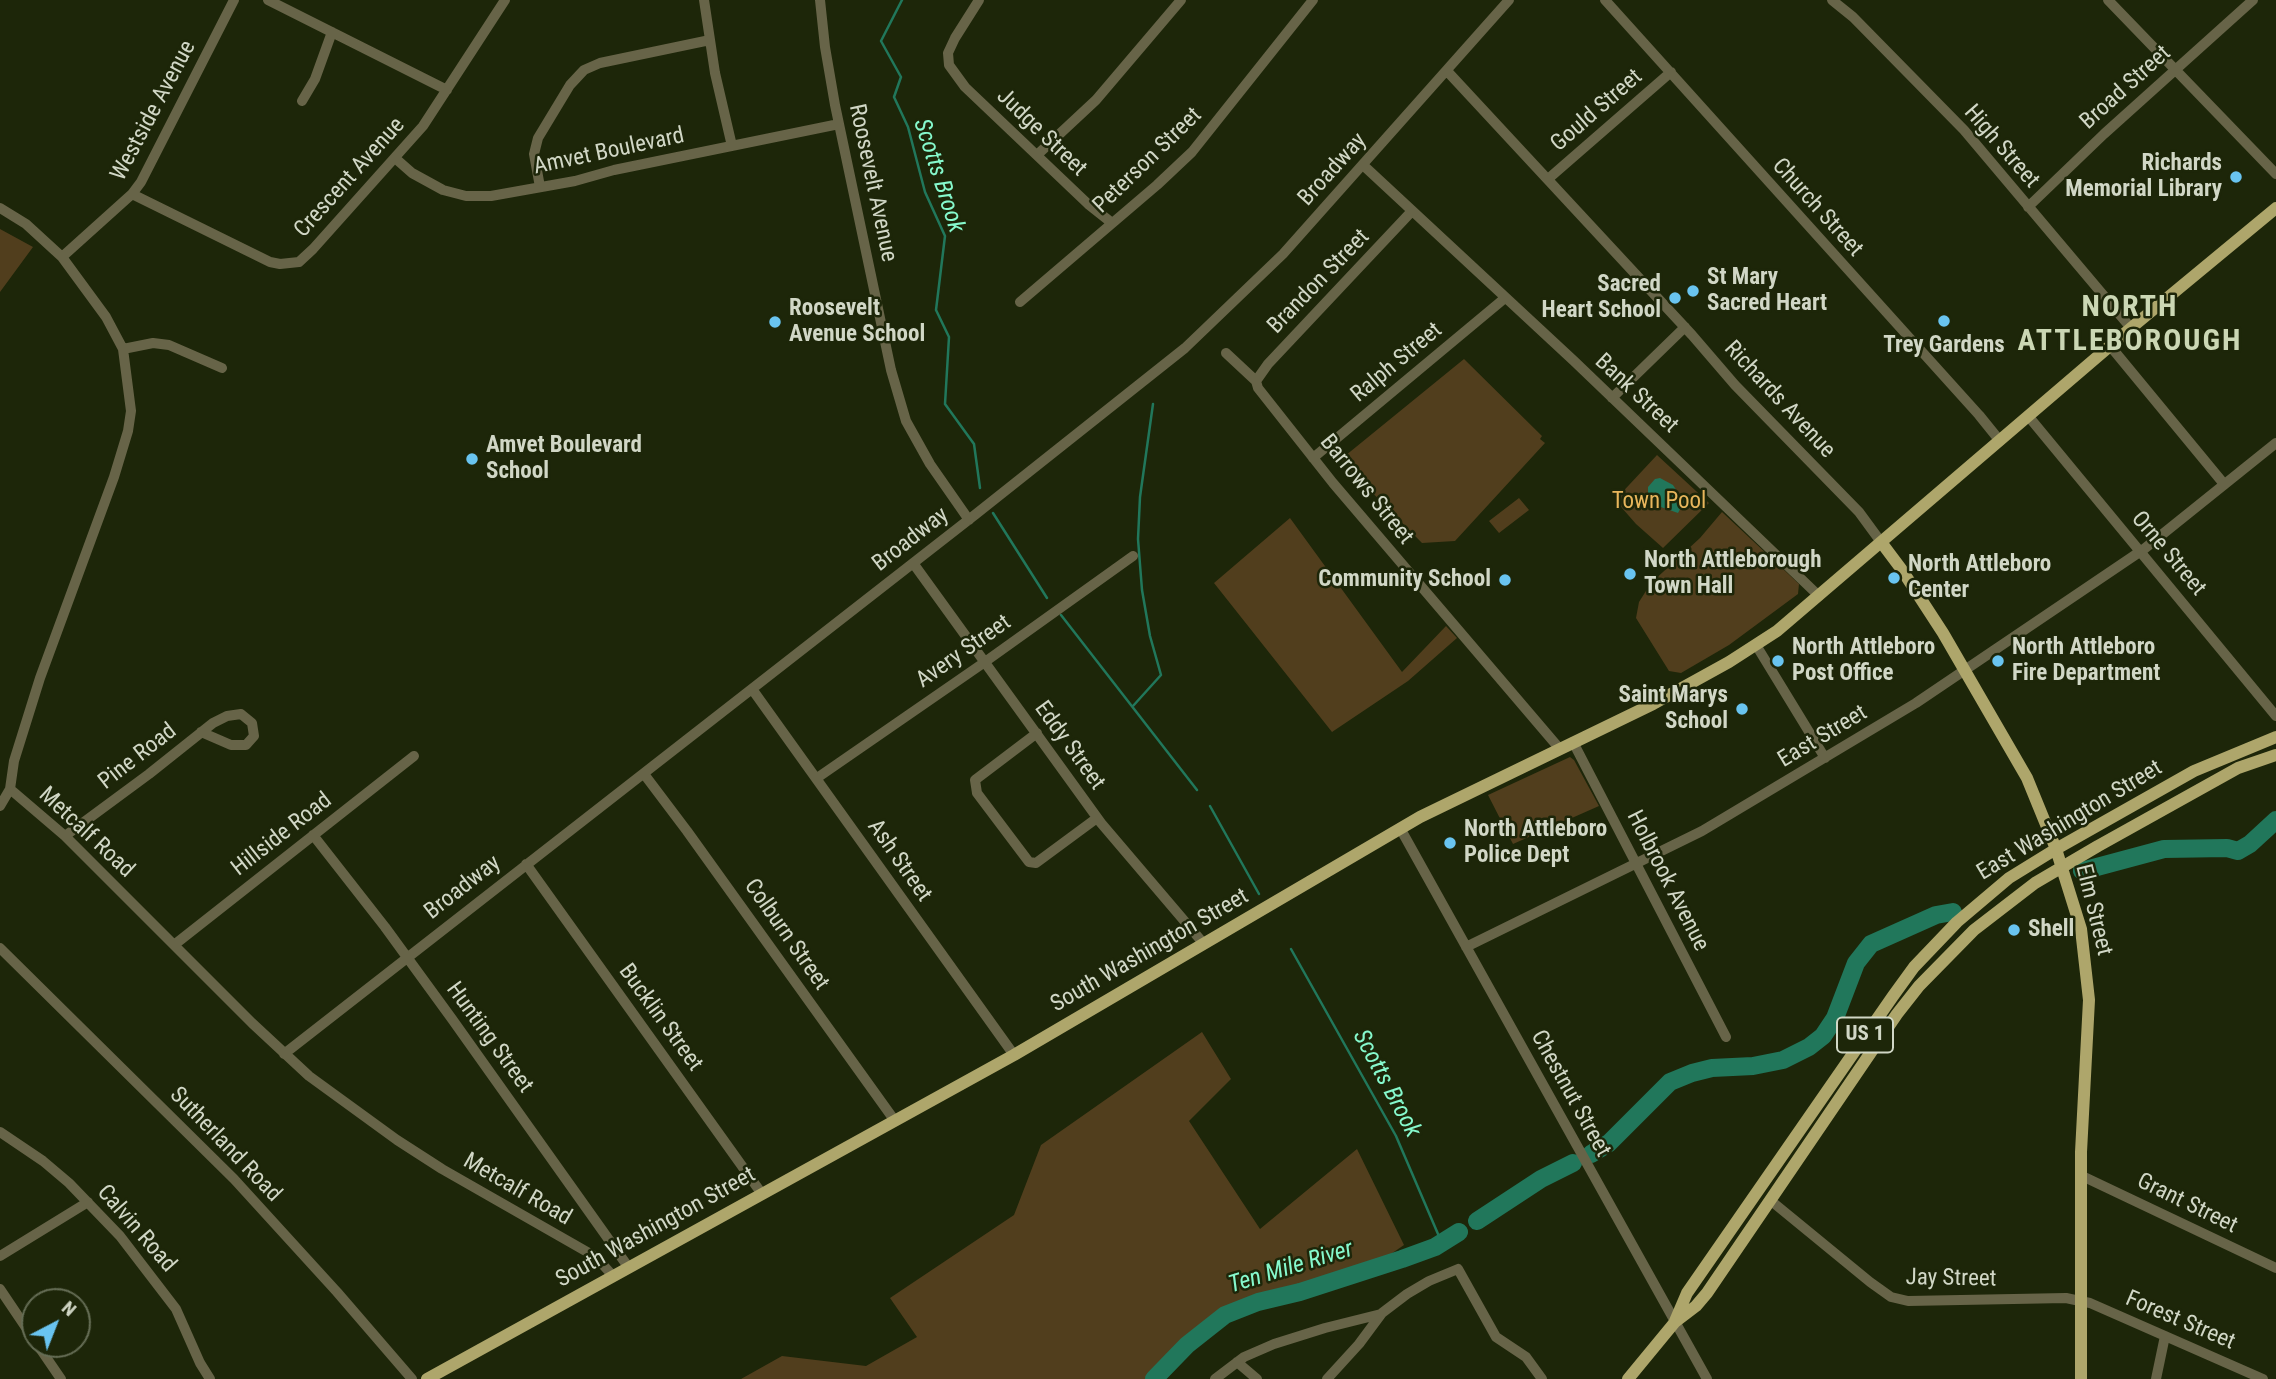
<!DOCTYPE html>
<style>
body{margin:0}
#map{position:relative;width:2276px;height:1379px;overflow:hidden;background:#1d2609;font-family:"Roboto Condensed",sans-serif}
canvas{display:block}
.north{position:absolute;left:21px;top:1288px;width:70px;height:70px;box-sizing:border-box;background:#1d2609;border:2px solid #656d55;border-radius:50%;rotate:42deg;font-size:19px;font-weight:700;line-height:28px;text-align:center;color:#d1d7c6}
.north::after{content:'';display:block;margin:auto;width:24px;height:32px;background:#69c4f0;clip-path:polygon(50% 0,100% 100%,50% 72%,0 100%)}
</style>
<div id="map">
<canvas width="2276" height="1379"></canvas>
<div class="north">N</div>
</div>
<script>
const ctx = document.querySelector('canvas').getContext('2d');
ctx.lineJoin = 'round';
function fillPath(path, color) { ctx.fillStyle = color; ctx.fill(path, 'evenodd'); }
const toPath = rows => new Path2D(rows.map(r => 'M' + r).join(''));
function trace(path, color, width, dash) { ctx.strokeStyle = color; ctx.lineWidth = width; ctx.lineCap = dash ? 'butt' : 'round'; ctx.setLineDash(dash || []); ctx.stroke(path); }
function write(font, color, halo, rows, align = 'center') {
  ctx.font = font + ' "Roboto Condensed",sans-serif'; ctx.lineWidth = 5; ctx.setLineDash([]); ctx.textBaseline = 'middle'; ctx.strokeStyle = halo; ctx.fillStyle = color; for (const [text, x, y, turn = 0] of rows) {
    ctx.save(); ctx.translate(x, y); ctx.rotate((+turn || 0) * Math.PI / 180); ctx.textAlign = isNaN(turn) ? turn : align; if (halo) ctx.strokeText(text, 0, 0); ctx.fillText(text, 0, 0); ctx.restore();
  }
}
const green = toPath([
 [0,229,33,247,0,292],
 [1464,359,1542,436,1540,439,1545,443,1455,541,1422,543,1340,460],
 [1657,455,1709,503,1663,548,1636,524,1615,500],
 [1519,498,1529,510,1499,533,1489,521],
 [1722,512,1799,584,1798,594,1729,645,1681,673,1669,671,1636,618,1639,602,1651,583,1700,538],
 [1290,518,1402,672,1446,626,1457,638,1408,681,1332,732,1214,583],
 [1570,757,1574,760,1599,806,1513,844,1488,795],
 [1202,1032,1231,1079,1189,1121,1260,1229,1357,1149,1404,1245,1372,1267,1303,1296,1234,1315,1160,1379,741,1379,782,1356,866,1366,917,1337,890,1298,1014,1215,1041,1145]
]);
const water = toPath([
 [1660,478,1673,485,1684,502,1678,513,1658,506,1648,497,1648,487,1655,479]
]);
const stream = toPath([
 [902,0,881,41,901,77,894,97,908,127,925,192,945,236,936,310,949,337,945,404,974,444,980,488],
 [993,513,1047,598],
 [1061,615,1197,790],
 [1133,706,1161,675,1150,636,1142,590,1138,539,1140,497,1153,404],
 [1210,806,1259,894],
 [1291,949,1396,1136,1441,1241]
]);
const river = toPath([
 [2082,871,2164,849,2227,848,2238,851,2250,844,2276,820],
 [1591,1154,1609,1143,1670,1082,1692,1073,1712,1068,1753,1066,1783,1060,1809,1047,1823,1036,1835,1018,1856,963,1871,944,1936,915,1953,912],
 [1477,1221,1541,1179,1573,1163],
 [1154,1379,1187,1345,1225,1315,1258,1302,1300,1292,1402,1259,1435,1247,1459,1232]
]);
const minor = toPath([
 [268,0,447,90],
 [704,0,715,73,732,146],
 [820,0,825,47,835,105,891,370,906,421,930,464,969,520],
 [979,0,955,38,948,53,949,65,965,87,1088,204,1112,223],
 [1605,0,1979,415,2000,441],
 [1832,0,1853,17,1964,130,2131,328],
 [2108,0,2276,174],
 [1447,71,1692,335,1735,385,1859,512,1881,542],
 [302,101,315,79,332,32],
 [1037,155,1096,100,1181,0],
 [395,158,412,173,443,190,466,196,491,196,575,181,614,170,839,124],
 [1363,165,1574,361,1819,596],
 [1548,179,1671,72],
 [540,187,534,154,538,138,570,85,584,70,600,63,710,40],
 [132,194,270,262,280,264,299,262,313,249,423,126,505,0],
 [2028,207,2104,134,2253,0],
 [0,208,26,224,62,257,106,317,123,349,131,411,128,431,114,477,40,678,14,761,10,789,0,806],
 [62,257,132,194,141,182,234,0],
 [1020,302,1157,185,1192,152,1313,0],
 [2111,347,2224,484],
 [123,349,153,343,169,345,222,368],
 [1226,353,1256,381,1258,388,1333,483,1559,748],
 [1256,381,1268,364,1412,211],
 [1612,398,1685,327],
 [2029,417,2276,716],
 [1313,458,1505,298],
 [913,563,1101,823,1204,944],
 [1756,645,1825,758],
 [752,689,1014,1055],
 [1037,733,975,780,977,793,1029,862,1036,863,1097,818],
 [1573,742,1726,1037],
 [644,774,687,831,895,1121],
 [817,778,982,664,1133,556],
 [10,789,65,836,252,1023,309,1076,397,1140,442,1169,596,1257,613,1276],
 [1400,828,1707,1379],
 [313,835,385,927,452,1019,629,1268],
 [65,836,149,774,213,723,227,716,241,714,252,723,254,736,246,745,231,745,201,732],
 [526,864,762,1194],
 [174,945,414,756],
 [1466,947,1702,831,1916,703,2144,549,2276,443],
 [0,948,234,1179,337,1292,412,1379],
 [284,1054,976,514,1185,348,1283,254,1509,0],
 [0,1132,43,1161,69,1183,120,1236,176,1309,200,1363,210,1379],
 [2080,1175,2276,1268],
 [1770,1200,1870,1282,1891,1297,1908,1301,2066,1298,2080,1301,2090,1303,2263,1379],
 [0,1256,88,1202],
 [0,1289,35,1341],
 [37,1344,61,1379],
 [1237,1362,1257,1379],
 [1215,1379,1244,1357,1274,1344,1325,1328,1381,1314],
 [1327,1379,1359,1344,1382,1313,1407,1294,1429,1281,1458,1269,1496,1337,1526,1357,1542,1379],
 [2156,1379,2165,1336]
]);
const major = toPath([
 [1881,542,1902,570,1943,633,2027,778,2056,849,2081,929,2089,1000,2081,1152,2081,1379],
 [1675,1321,1687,1293,1893,996,1914,967,1957,922,2009,878,2056,849,2194,771,2276,737],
 [427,1379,1014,1055,1420,817,1653,704,1729,662,1777,631,2131,328,2276,208],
 [1628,1379,1675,1322,1696,1306,1707,1293,1897,1014,1919,986,1974,930,2035,883,2098,846,2238,768,2276,755]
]);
const markers = [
 [2236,177,7,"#69c4f0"],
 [1693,291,7,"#69c4f0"],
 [1675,298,7,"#69c4f0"],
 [1944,321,7,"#69c4f0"],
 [775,322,7,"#69c4f0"],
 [472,459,7,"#69c4f0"],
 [1630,574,7,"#69c4f0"],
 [1894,578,7,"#69c4f0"],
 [1505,580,7,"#69c4f0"],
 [1778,661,7,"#69c4f0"],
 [1998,661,7,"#69c4f0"],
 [1742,709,7,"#69c4f0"],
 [1450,843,7,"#69c4f0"],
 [2014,930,7,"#69c4f0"]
];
const shields = [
 [1865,1035,56]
];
const shieldNames = [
 ["US 1",1865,1035]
];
const streetNames = [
 ["Broad Street",2126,88,-42],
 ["Westside Avenue",154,111,-62],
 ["Gould Street",1597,111,-41],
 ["Judge Street",1041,133,44],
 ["High Street",2001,147,49],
 ["Amvet Boulevard",609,152,-12],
 ["Peterson Street",1148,161,-44],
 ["Broadway",1333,170,-48],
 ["Crescent Avenue",350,178,-48],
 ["Roosevelt Avenue",872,183,78],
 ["Church Street",1817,208,48],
 ["Brandon Street",1319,282,-46],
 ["Ralph Street",1397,363,-40],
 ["Bank Street",1636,394,43],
 ["Richards Avenue",1779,400,47],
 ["Barrows Street",1366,490,51],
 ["Broadway",911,540,-38],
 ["Orne Street",2168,554,50],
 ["Avery Street",964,652,-35],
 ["East Street",1823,737,-31],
 ["Eddy Street",1069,746,54],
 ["Pine Road",138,757,-38],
 ["East Washington Street",2070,821,-31],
 ["Metcalf Road",86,833,43],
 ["Hillside Road",282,835,-38],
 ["Ash Street",899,861,55],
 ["Holbrook Avenue",1667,881,63],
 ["Broadway",463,888,-38],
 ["Elm Street",2093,910,76],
 ["Colburn Street",786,935,55],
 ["South Washington Street",1150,951,-30],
 ["Bucklin Street",660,1018,54],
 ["Hunting Street",489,1038,54],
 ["Chestnut Street",1570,1094,61],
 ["Sutherland Road",225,1145,46],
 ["Metcalf Road",517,1190,30],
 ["Grant Street",2187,1204,26],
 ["South Washington Street",656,1228,-29],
 ["Calvin Road",136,1229,49],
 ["Jay Street",1951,1279,1],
 ["Forest Street",2180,1321,23]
];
const poiNames = [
 ["Richards",2222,164,"right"],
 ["Memorial Library",2222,190,"right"],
 ["St Mary",1707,278],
 ["Sacred Heart",1707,304],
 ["Sacred",1661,285,"right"],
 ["Heart School",1661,311,"right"],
 ["Roosevelt",789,309],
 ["Avenue School",789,335],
 ["Trey Gardens",1944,346,"center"],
 ["Amvet Boulevard",486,446],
 ["School",486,472],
 ["North Attleborough",1644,561],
 ["Town Hall",1644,587],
 ["North Attleboro",1908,565],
 ["Center",1908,591],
 ["Community School",1491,580,"right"],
 ["North Attleboro",1792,648],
 ["Post Office",1792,674],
 ["North Attleboro",2012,648],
 ["Fire Department",2012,674],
 ["Saint Marys",1728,696,"right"],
 ["School",1728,722,"right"],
 ["North Attleboro",1464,830],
 ["Police Dept",1464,856],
 ["Shell",2028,930]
];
const parkNames = [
 ["Town Pool",1659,502]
];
const waterNames = [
 ["Scotts Brook",938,176,72],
 ["Scotts Brook",1386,1084,62],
 ["Ten Mile River",1291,1268,-17]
];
const districtNames = [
 ["NORTH",2130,308],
 ["ATTLEBOROUGH",2130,342]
];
fillPath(green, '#513e1d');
fillPath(water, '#21775b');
trace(stream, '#21775b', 2.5);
trace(river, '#21775b', 18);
trace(minor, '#676448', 10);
trace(major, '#aea66b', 12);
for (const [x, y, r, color] of markers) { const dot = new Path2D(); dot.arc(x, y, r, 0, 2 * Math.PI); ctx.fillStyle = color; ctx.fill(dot); trace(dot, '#1d2609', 2.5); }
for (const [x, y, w] of shields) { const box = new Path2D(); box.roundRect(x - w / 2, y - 17.5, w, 35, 5); ctx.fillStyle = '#1d2609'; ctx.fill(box); trace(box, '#d1d7c6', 2); }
write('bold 21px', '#d1d7c6', null, shieldNames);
write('23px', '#d1d7c6', '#1d2609', streetNames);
write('bold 23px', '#d1d7c6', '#1d2609', poiNames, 'left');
write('23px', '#e8b65c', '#1d2609', parkNames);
write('italic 24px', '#86f9cd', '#1d2609', waterNames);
ctx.letterSpacing = '2px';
write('bold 30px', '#cbd7b4', '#1d2609', districtNames);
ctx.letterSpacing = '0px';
</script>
